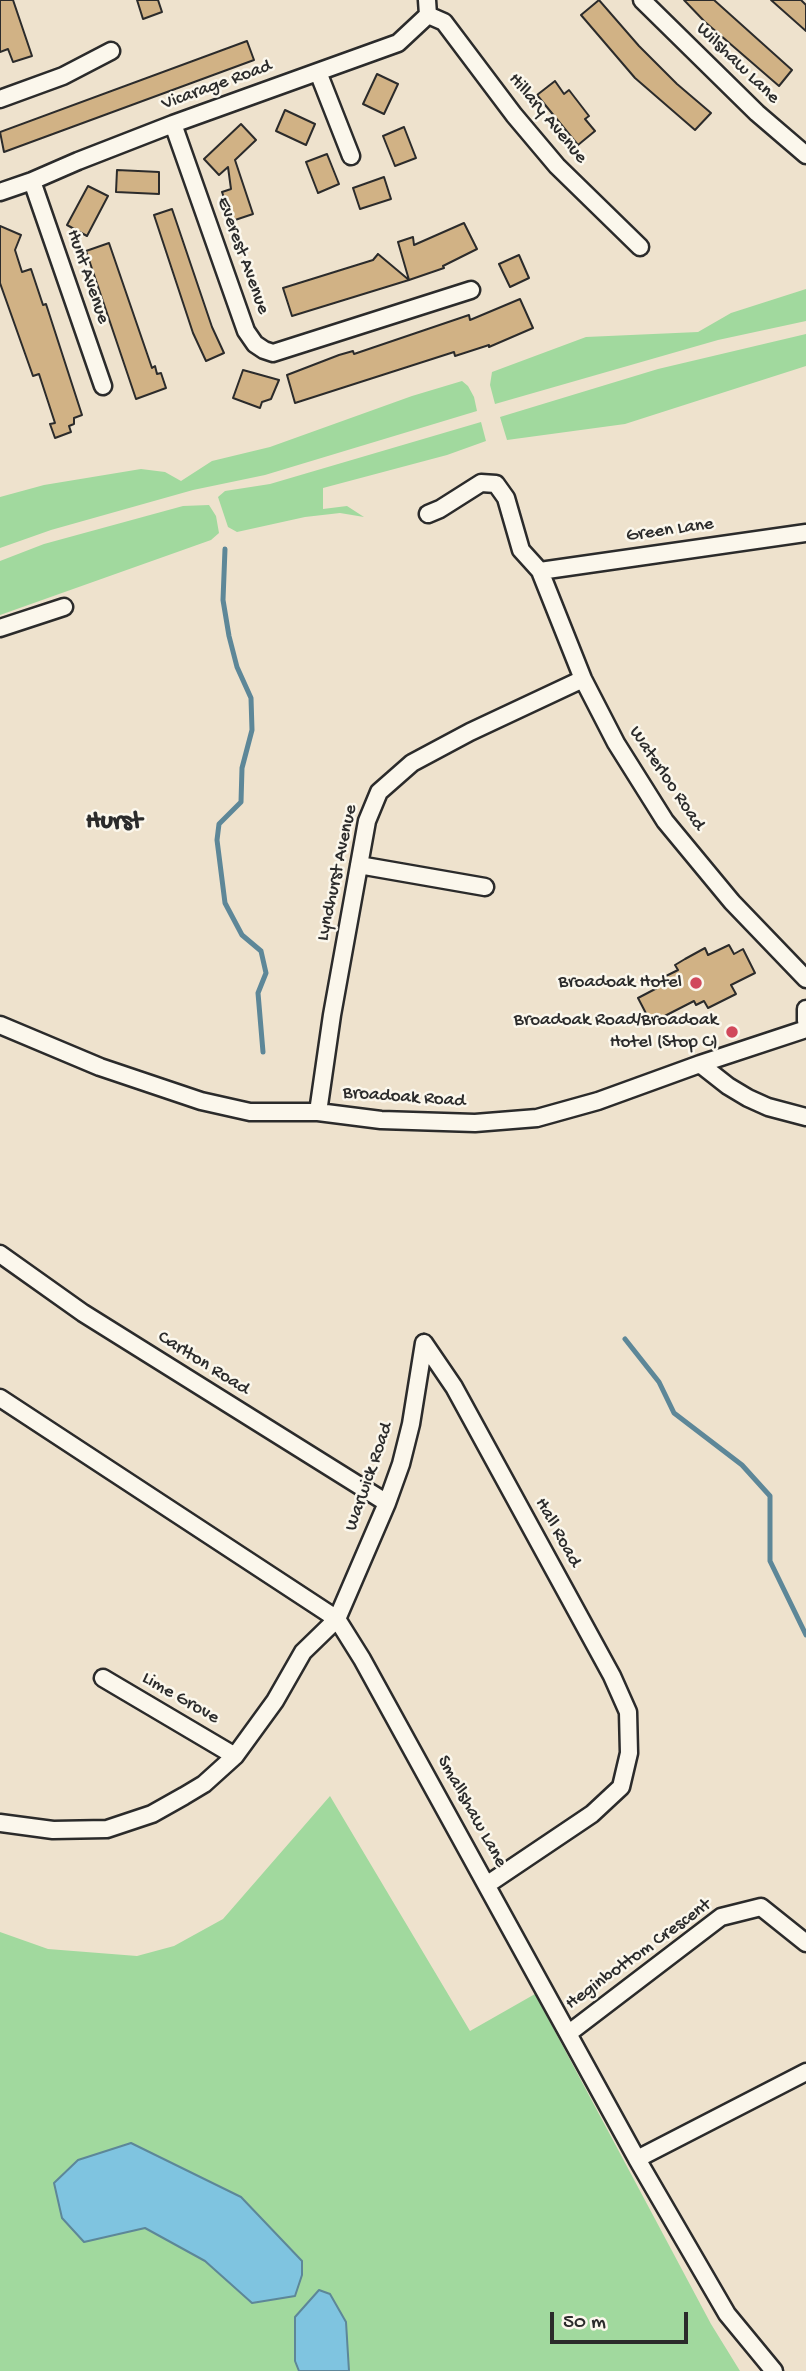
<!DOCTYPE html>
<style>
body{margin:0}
#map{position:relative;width:806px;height:2371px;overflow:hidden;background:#eee2cd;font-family:"Gochi Hand",sans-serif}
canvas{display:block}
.scale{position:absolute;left:550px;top:2312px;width:138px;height:32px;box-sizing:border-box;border:4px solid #2b2b2b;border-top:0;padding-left:9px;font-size:21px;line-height:24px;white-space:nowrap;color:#2b2b2b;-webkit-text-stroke:5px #fbf7ec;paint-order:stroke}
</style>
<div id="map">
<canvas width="806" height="2371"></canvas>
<div class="scale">50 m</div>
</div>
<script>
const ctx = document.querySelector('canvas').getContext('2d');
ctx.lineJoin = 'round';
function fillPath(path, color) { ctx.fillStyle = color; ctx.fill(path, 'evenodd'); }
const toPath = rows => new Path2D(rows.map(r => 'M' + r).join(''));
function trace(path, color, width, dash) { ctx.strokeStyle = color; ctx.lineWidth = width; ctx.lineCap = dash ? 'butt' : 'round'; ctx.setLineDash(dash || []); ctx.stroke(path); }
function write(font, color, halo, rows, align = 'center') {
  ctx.font = font + ' "Gochi Hand",sans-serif'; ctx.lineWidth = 5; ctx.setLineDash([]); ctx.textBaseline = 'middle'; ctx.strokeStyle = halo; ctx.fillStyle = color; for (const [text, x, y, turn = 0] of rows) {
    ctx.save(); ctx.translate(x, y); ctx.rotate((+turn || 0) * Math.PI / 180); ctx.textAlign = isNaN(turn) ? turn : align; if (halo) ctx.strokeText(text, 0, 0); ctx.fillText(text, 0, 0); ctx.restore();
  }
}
const green = toPath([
 [806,289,806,321,718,340,495,404,490,385,492,372,586,337,698,332,731,313],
 [806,334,806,366,625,424,507,440,500,417,658,369],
 [462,381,468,386,474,397,477,411,265,475,193,490,51,530,0,548,0,497,44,485,141,469,165,472,181,481,212,461,270,447,412,396],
 [481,422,486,441,447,455,323,488,323,509,347,506,364,517,340,513,305,517,237,532,228,527,218,497,225,491,270,484],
 [209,505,216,516,219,533,211,540,0,615,0,561,44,544,183,506],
 [330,1796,470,2031,535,1994,711,2324,740,2371,0,2371,0,1932,48,1949,137,1956,174,1946,223,1919]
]);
const water = toPath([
 [131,2143,241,2197,302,2261,302,2275,295,2296,252,2303,205,2261,145,2228,84,2242,62,2218,54,2183,78,2160,131,2143],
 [319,2290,330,2294,346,2322,349,2371,299,2371,295,2361,295,2317,319,2290]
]);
const stream = toPath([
 [225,549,223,600,229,636,237,667,251,698,252,730,242,768,241,802,219,824,217,840,225,903,242,935,261,951,266,973,258,993,263,1052],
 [625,1339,659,1382,674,1413,742,1465,770,1496,770,1561,806,1635]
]);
const building = toPath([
 [0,0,13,0,32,56,13,62,8,49,0,52,0,0],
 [137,0,158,0,162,12,143,19,137,0],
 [599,0,639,46,677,84,711,113,695,130,635,78,581,15,599,0],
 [684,0,714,0,792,70,779,86,705,22,684,0],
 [771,0,801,0,806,5,806,31,771,0],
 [247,41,254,60,4,152,0,132,247,41],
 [377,74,398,84,384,114,363,104,377,74],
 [555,81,564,94,569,90,589,116,585,119,595,131,578,145,537,95,555,81],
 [285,110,315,124,306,145,276,131,285,110],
 [241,124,256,140,235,160,253,214,232,221,222,192,231,189,228,167,219,175,204,159,241,124],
 [404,127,416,158,395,166,383,136,404,127],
 [327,154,339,184,318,193,306,162,327,154],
 [117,170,159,172,159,194,116,192,117,170],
 [384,177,391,199,360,209,353,188,384,177],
 [88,186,108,196,87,236,67,225,88,186],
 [172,209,212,327,224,353,206,361,193,333,154,215,172,209],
 [464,223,477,249,443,266,444,268,409,280,398,242,413,237,414,245,464,223],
 [0,226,21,235,15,250,22,272,31,269,43,305,46,304,82,415,74,418,74,424,69,426,71,432,55,438,50,424,55,423,39,374,33,376,0,283,0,226],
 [109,243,152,368,155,366,157,374,161,373,166,388,136,399,86,251,109,243],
 [378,254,409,280,292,316,283,288,373,260,378,254],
 [519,255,529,278,510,287,499,264,519,255],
 [520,299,533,328,489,347,489,345,455,356,454,352,295,403,287,375,339,355,353,351,354,354,469,315,470,320,520,299],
 [243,370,279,380,271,399,262,402,260,408,233,398,243,370],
 [729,945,734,954,743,949,755,973,731,985,736,994,708,1008,704,1001,696,1005,694,1001,651,1023,638,998,659,987,656,981,678,970,675,965,685,959,705,948,708,955,729,945]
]);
const minor = toPath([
 [642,0,757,113,806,155],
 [428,15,444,22,514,115,557,166,640,247],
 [318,72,351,156],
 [0,99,63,76,111,51],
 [173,124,246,331,255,344,264,350,273,353,471,290],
 [32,181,103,386],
 [0,192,32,181,78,161,173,124,398,43,428,15,427,0],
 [428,514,440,509,481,483,496,484,506,498,521,550,540,571,583,679,616,743,665,821,732,902,806,979],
 [540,571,806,533],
 [0,628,64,607],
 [359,865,485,887],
 [806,1009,806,1021],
 [0,1025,100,1067,201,1101,250,1112,318,1112,381,1120,475,1123,537,1118,598,1101,700,1064,806,1029],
 [700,1064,728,1086,748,1098,768,1107,806,1117],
 [318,1112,332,1015,367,821,379,792,412,763,470,732,583,679],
 [0,1254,83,1313,387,1503],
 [424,1343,454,1387,612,1676,628,1712,629,1753,621,1787,592,1814,488,1884],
 [0,1398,337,1619,362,1659,637,2159,727,2314,774,2371],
 [103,1678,235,1756],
 [0,1823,53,1830,107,1829,152,1814,184,1796,204,1784,235,1756,275,1701,303,1652,337,1619,387,1503,401,1464,411,1424,424,1343],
 [569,2033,721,1917,761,1907,806,1943],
 [637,2159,806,2072]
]);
const markers = [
 [696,983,7,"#d1495b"],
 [732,1032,7,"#d1495b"]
];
const streetNames = [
 ["Wilshaw Lane",737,64,44],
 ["Vicarage Road",217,86,-20],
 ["Hillary Avenue",547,119,50],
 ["Everest Avenue",242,256,70],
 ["Hunt Avenue",87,277,71],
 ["Green Lane",670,531,-8],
 ["Waterloo Road",666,779,56],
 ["Lyndhurst Avenue",338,873,-78],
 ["Broadoak Road",404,1098,4],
 ["Carlton Road",203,1364,32],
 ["Warwick Road",370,1477,-71],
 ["Hall Road",557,1533,61],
 ["Lime Grove",180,1699,30],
 ["Smallshaw Lane",471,1812,61],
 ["Heginbottom Crescent",639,1955,-36]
];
const poiNames = [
 ["Broadoak Hotel",682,983],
 ["Broadoak Road/Broadoak",718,1021],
 ["Hotel (Stop C)",718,1043]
];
const districtNames = [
 ["Hurst",114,823]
];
fillPath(green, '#a1d99e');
fillPath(water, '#7fc4e0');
trace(water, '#5d8798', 2);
trace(stream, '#5d8798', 5);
fillPath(building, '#d1b285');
trace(building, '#2b2b2b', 2);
trace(minor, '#2b2b2b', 21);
trace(minor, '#fbf7ec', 16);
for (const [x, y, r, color] of markers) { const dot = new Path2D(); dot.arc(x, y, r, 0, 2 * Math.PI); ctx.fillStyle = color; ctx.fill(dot); trace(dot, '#fbf7ec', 2.5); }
write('19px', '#2b2b2b', '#fbf7ec', streetNames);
write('19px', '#2b2b2b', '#fbf7ec', poiNames, 'right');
write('bold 26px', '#2b2b2b', '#fbf7ec', districtNames);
</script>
